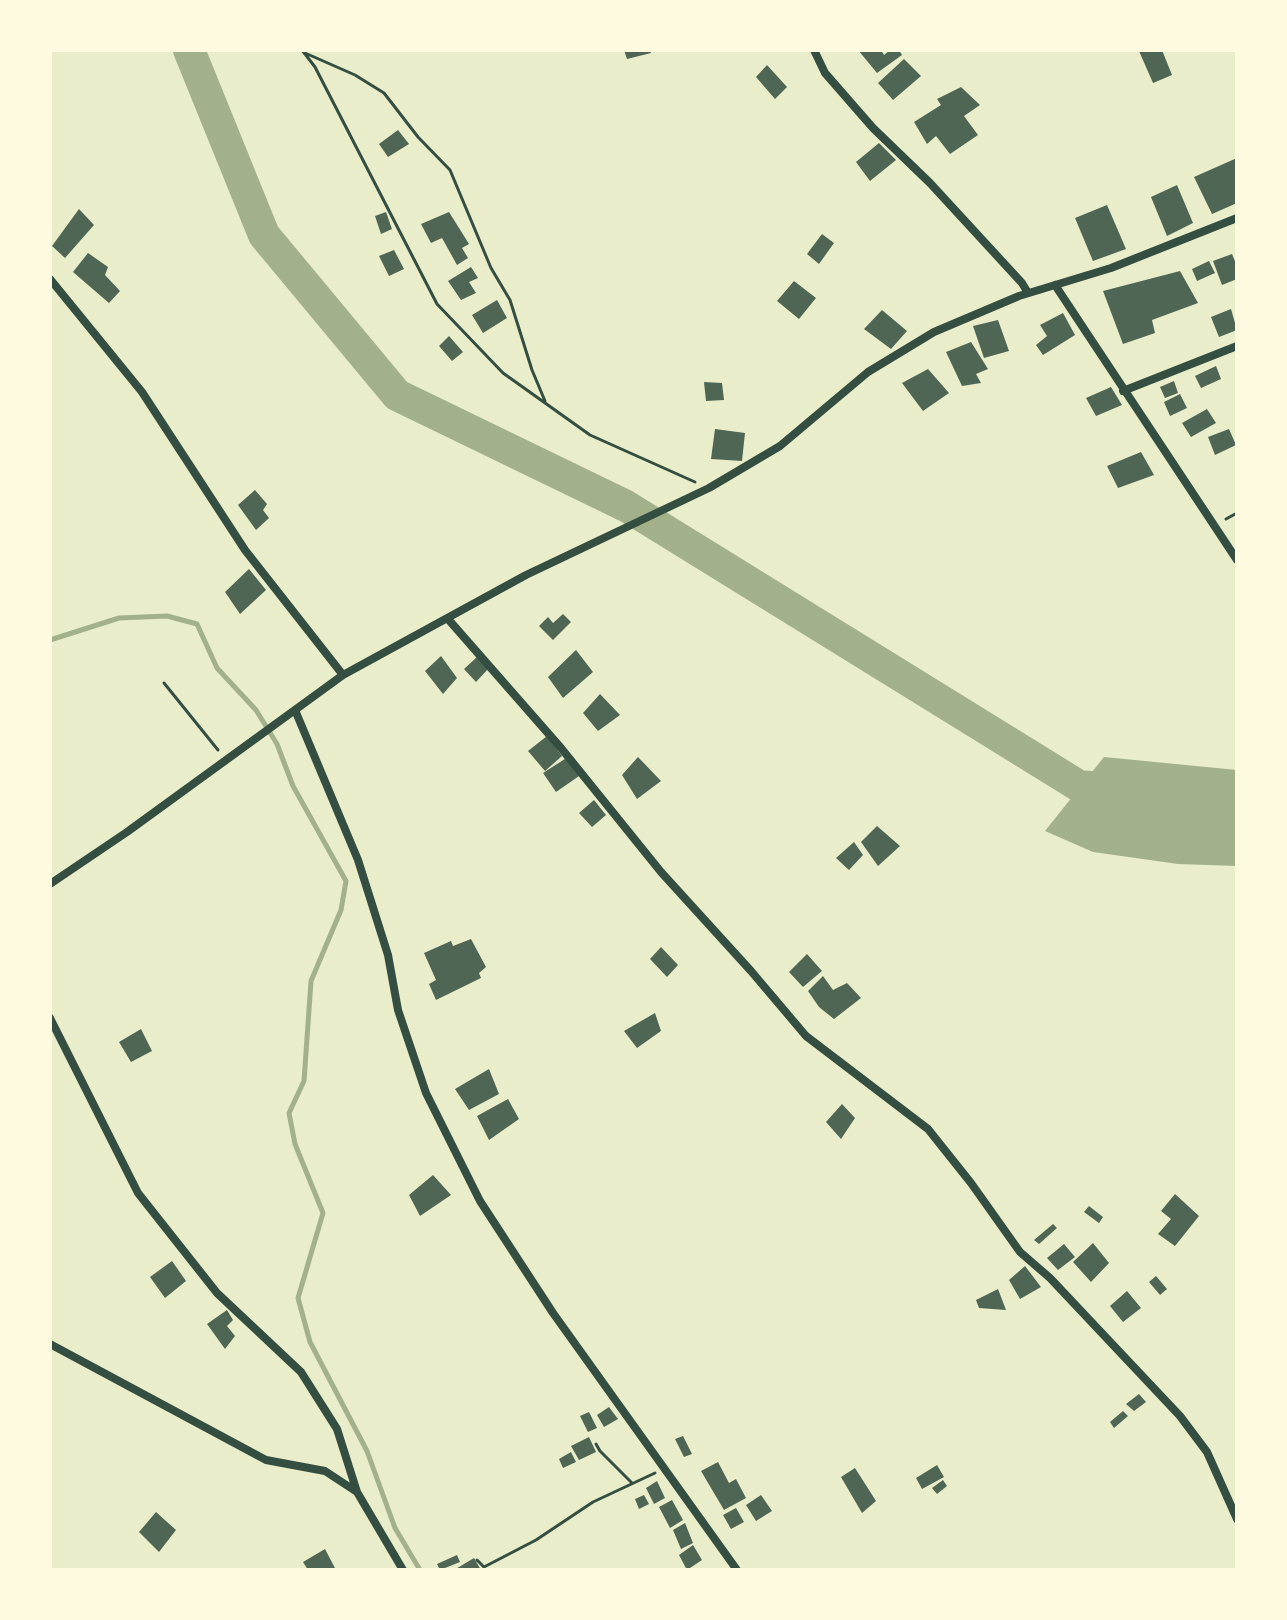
<!DOCTYPE html>
<style>
body{margin:0}
#map{position:relative;width:1287px;height:1620px;overflow:hidden;background:#e9edc9;font-family:"Source Sans 3",sans-serif}
canvas{display:block}
.frame{position:absolute;inset:0;border:52px solid #fefae0;pointer-events:none}
</style>
<div id="map">
<canvas width="1287" height="1620"></canvas>
<div class="frame"></div>
</div>
<script>
const ctx = document.querySelector('canvas').getContext('2d');
ctx.lineJoin = 'round';
function fillPath(path, color) { ctx.fillStyle = color; ctx.fill(path, 'evenodd'); }
const toPath = rows => new Path2D(rows.map(r => 'M' + r).join(''));
function trace(path, color, width, dash) { ctx.strokeStyle = color; ctx.lineWidth = width; ctx.lineCap = dash ? 'butt' : 'round'; ctx.setLineDash(dash || []); ctx.stroke(path); }
const water = toPath([
 [1104,757,1237,770,1237,866,1178,864,1093,852,1045,831]
]);
const stream = toPath([
 [50,640,119,618,167,616,197,624,217,668,256,710,277,744,293,786,346,881,341,910,311,981,304,1081,289,1113,295,1144,323,1213,298,1298,310,1342,367,1451,395,1528,420,1570]
]);
const river = toPath([
 [189,50,264,235,397,395,626,506,1079,786,1122,790]
]);
const building = toPath([
 [624,50,650,50,651,53,627,59],
 [858,50,881,50,884,55,890,50,899,50,902,55,877,73],
 [1143,50,1162,50,1172,75,1153,83,1139,51],
 [904,59,921,76,893,100,878,83],
 [767,65,787,87,775,99,756,77],
 [961,87,980,105,964,116,978,135,950,154,936,136,927,144,914,122,941,105,937,99],
 [398,130,409,144,388,157,379,144],
 [879,143,896,160,870,181,856,162],
 [1237,158,1237,203,1212,214,1194,177],
 [1177,185,1193,223,1167,236,1151,197],
 [1107,205,1126,249,1093,261,1075,218],
 [79,209,94,225,65,258,52,246],
 [386,212,392,229,381,234,375,216],
 [449,212,469,244,462,248,468,258,457,265,442,238,431,243,421,224],
 [822,234,834,243,819,264,807,254],
 [394,250,404,269,389,276,379,256],
 [88,253,108,267,105,275,120,291,109,303,73,272],
 [1232,254,1237,266,1237,279,1222,285,1213,261],
 [1209,261,1215,273,1197,281,1192,269],
 [471,267,478,278,469,282,476,293,461,300,448,281],
 [1180,271,1198,303,1152,320,1155,333,1123,344,1103,291],
 [794,281,816,298,799,319,777,301],
 [497,300,507,318,483,333,472,315],
 [1231,309,1237,330,1219,337,1211,317],
 [882,310,907,331,891,349,864,329],
 [1063,313,1075,335,1043,355,1036,345,1047,336,1040,325],
 [998,320,1009,351,984,358,973,326],
 [449,336,463,352,452,361,439,346],
 [971,342,988,369,976,374,981,383,962,386,946,352],
 [1216,366,1221,379,1201,388,1195,376],
 [928,369,949,393,923,411,902,383],
 [1174,381,1178,393,1165,398,1160,387],
 [704,382,722,383,724,400,706,401],
 [1111,387,1122,405,1096,416,1086,398],
 [1180,394,1187,408,1170,416,1164,402],
 [1207,409,1216,423,1191,437,1182,423],
 [715,429,745,433,742,461,711,459],
 [1229,429,1236,445,1215,455,1208,437],
 [1141,452,1154,475,1118,488,1107,466],
 [255,490,267,504,263,510,269,518,256,530,238,505],
 [249,569,266,590,240,614,225,592],
 [563,614,571,622,553,640,539,626,548,617,553,623],
 [576,650,593,672,563,698,548,677],
 [441,656,457,678,443,694,425,671],
 [477,657,488,669,476,682,464,669],
 [600,694,620,715,598,731,583,713],
 [547,736,562,756,545,771,528,751],
 [568,757,582,774,556,792,543,773],
 [638,757,661,781,637,799,622,775],
 [594,800,606,815,592,827,579,813],
 [877,826,900,846,878,866,861,842],
 [854,842,863,855,849,870,836,858],
 [471,939,486,967,479,973,481,978,436,1000,429,984,436,980,424,953,451,941,453,946],
 [661,947,678,965,667,977,650,959],
 [807,954,822,971,803,987,789,972],
 [823,976,833,990,847,983,861,998,834,1019,819,1007,808,991],
 [655,1013,661,1031,637,1048,624,1031],
 [141,1029,152,1051,131,1062,119,1042],
 [489,1069,499,1094,469,1110,455,1089],
 [508,1099,519,1119,489,1140,477,1116],
 [842,1104,855,1118,841,1139,826,1122],
 [433,1175,451,1195,420,1216,409,1195],
 [1175,1194,1199,1216,1175,1246,1158,1234,1171,1219,1161,1211],
 [1089,1206,1103,1217,1099,1223,1084,1212],
 [1053,1224,1057,1228,1039,1244,1034,1240],
 [1093,1243,1109,1263,1091,1282,1073,1262],
 [1064,1244,1075,1257,1058,1270,1047,1258],
 [172,1261,186,1281,165,1298,150,1277],
 [1025,1266,1041,1287,1020,1299,1009,1280],
 [1156,1276,1167,1289,1160,1295,1149,1282],
 [998,1289,1006,1310,979,1308,976,1300],
 [1127,1291,1141,1308,1123,1322,1110,1306],
 [227,1310,233,1320,227,1326,235,1336,225,1349,207,1324],
 [1139,1394,1146,1402,1134,1411,1126,1404],
 [609,1407,618,1419,604,1427,597,1415],
 [1123,1411,1128,1416,1114,1428,1110,1422],
 [589,1412,597,1428,588,1432,580,1416],
 [683,1436,692,1454,684,1457,675,1439],
 [589,1437,596,1452,579,1460,571,1446],
 [571,1452,576,1462,563,1468,559,1459],
 [718,1462,729,1483,736,1479,746,1498,724,1510,701,1471],
 [937,1465,944,1477,922,1489,916,1478],
 [855,1468,876,1501,862,1513,841,1477],
 [943,1480,947,1486,937,1494,932,1488],
 [657,1481,665,1498,654,1504,646,1488],
 [644,1495,649,1504,639,1509,635,1499],
 [761,1495,772,1511,756,1521,746,1505],
 [672,1500,683,1520,670,1528,659,1507],
 [736,1508,744,1522,731,1529,723,1515],
 [156,1512,176,1530,159,1552,139,1532],
 [685,1523,693,1543,681,1549,673,1530],
 [693,1545,702,1560,687,1570,679,1555],
 [325,1549,336,1570,308,1570,303,1562],
 [457,1555,460,1562,440,1570,437,1564],
 [474,1558,481,1570,454,1570]
]);
const path = toPath([
 [302,50,315,67,437,304,503,373,590,435,695,482],
 [305,53,355,75,384,93,418,137,450,170,491,268,510,300,532,370,545,401],
 [1226,519,1237,513],
 [164,683,218,750],
 [596,1444,600,1451,632,1483],
 [477,1560,484,1567,536,1540,593,1502,655,1473]
]);
const minor = toPath([
 [814,50,825,73,873,128,930,183,1022,283,1028,293],
 [50,279,142,392,245,550,343,675],
 [1055,285,1237,560],
 [1123,391,1237,346],
 [448,619,561,748,661,872,751,971,806,1036,928,1129,971,1183,1020,1252,1050,1278,1180,1416,1207,1452,1237,1519],
 [295,710,358,860,388,955,398,1010,426,1093,480,1201,553,1313,737,1570],
 [50,884,127,832,343,675,526,575,709,488,780,446,868,372,934,332,1019,296,1111,268,1237,218],
 [50,1018,138,1193,217,1293,301,1372,337,1429,357,1492,403,1570],
 [50,1344,266,1460,325,1471,357,1492]
]);
fillPath(water, '#a3b18a');
trace(stream, '#a3b18a', 5);
trace(river, '#a3b18a', 32);
fillPath(building, '#4f6655');
trace(path, '#344e41', 3);
trace(minor, '#344e41', 8);
</script>
